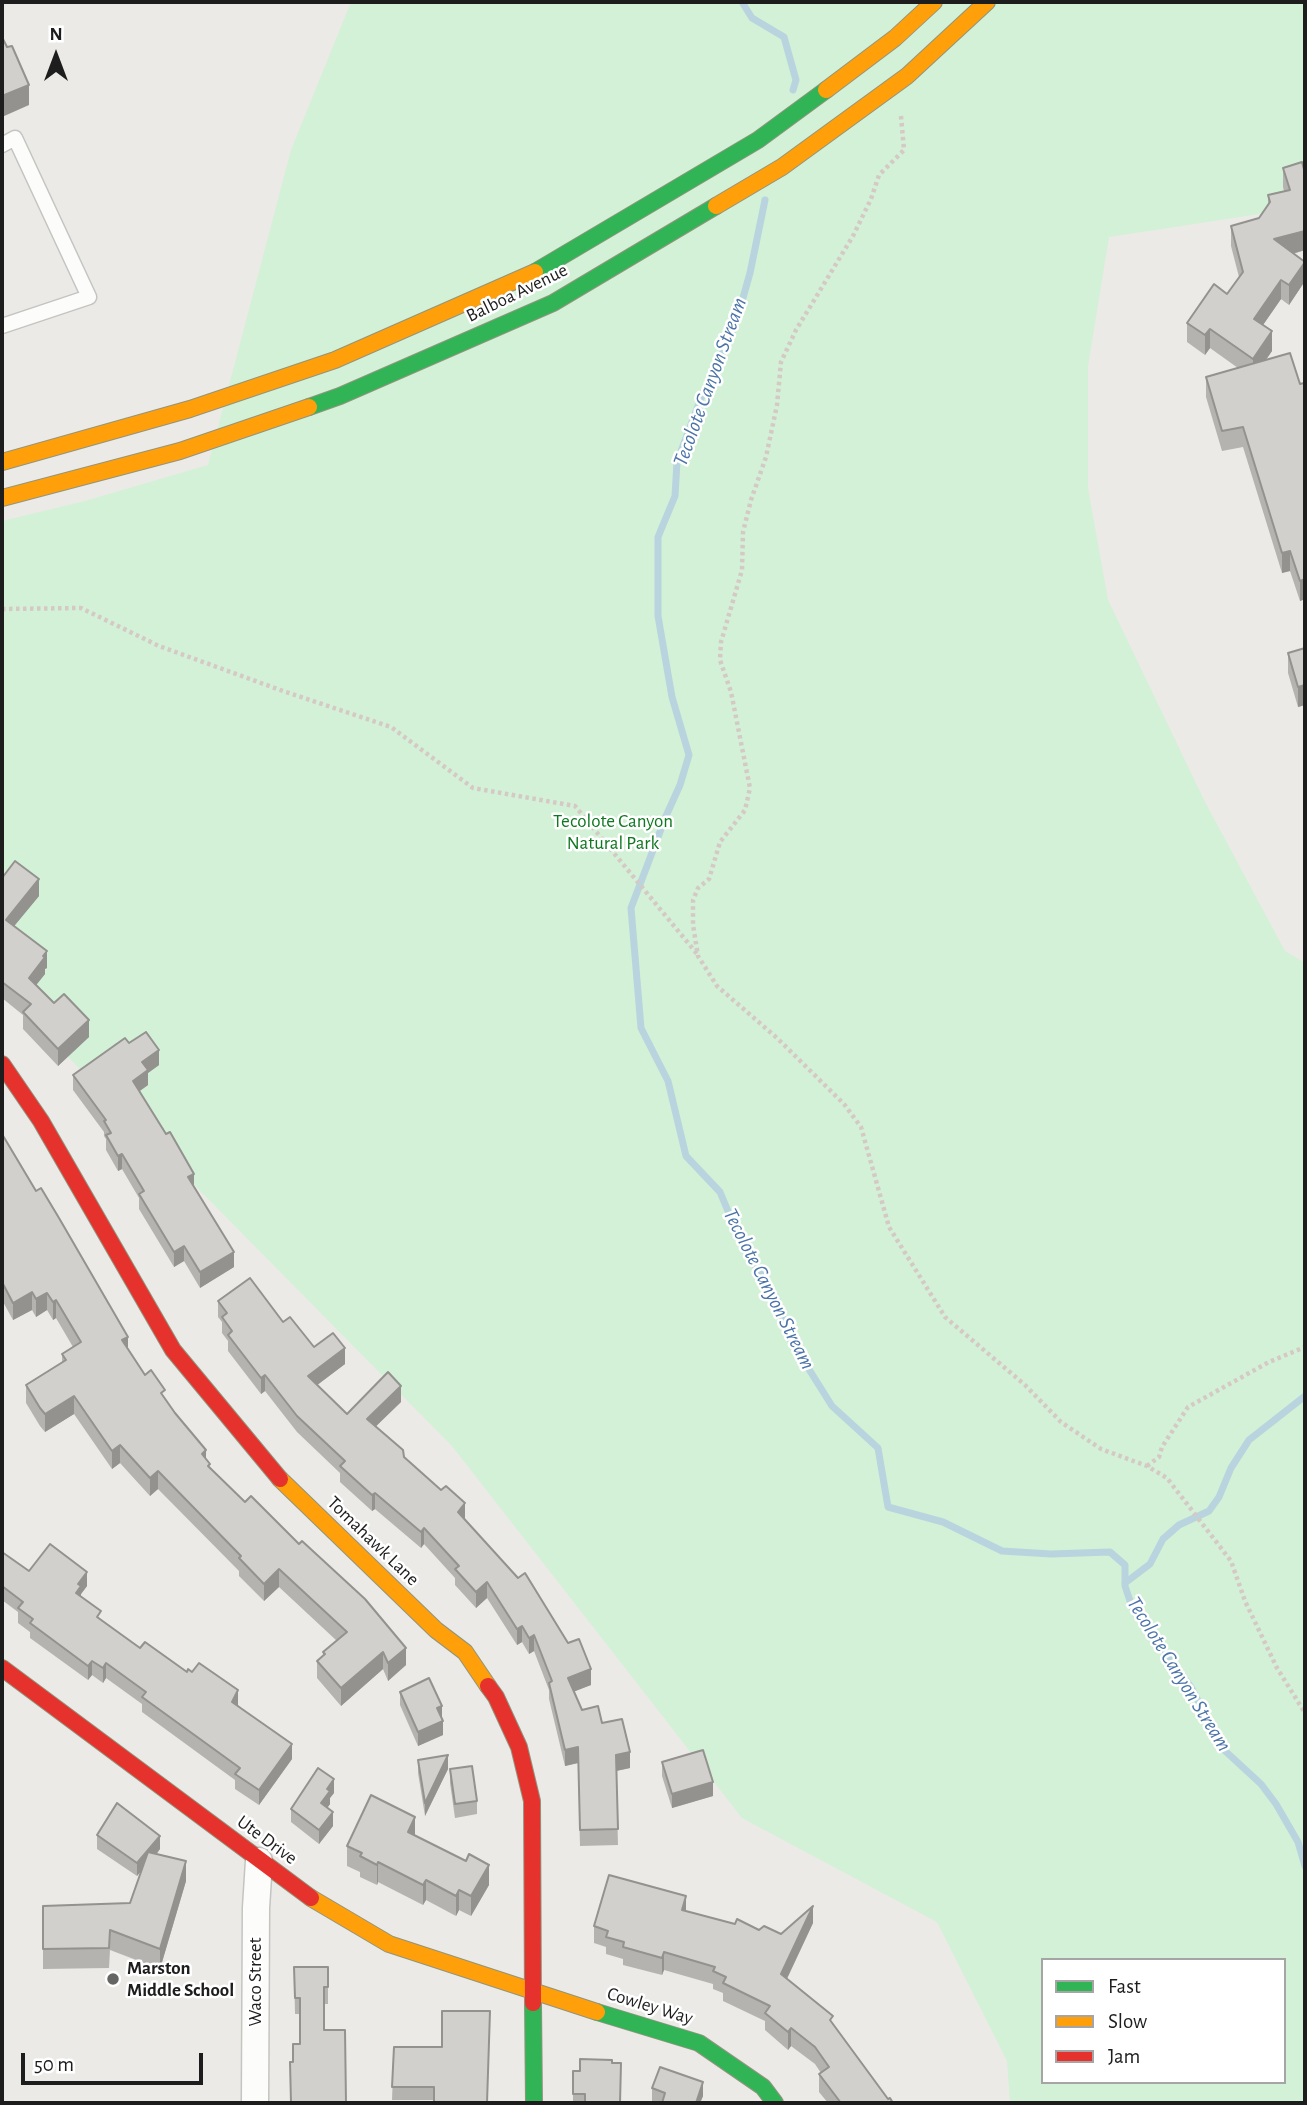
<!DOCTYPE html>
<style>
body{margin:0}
#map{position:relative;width:1307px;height:2105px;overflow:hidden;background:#ebeae6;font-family:"Alegreya Sans",sans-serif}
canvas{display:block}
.frame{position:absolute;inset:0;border:4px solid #1d1d1d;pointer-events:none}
.legend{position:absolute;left:1041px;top:1958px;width:245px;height:126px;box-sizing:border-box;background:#fff;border:2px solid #a5a5a5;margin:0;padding:9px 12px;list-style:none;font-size:21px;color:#1d1d1d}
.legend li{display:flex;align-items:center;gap:14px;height:35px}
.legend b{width:35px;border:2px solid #a5a5a5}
.north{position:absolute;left:21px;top:21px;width:70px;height:70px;-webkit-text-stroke:5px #fff;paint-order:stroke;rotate:0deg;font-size:19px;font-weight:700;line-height:28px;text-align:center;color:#1d1d1d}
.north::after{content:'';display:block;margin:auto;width:24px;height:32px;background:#1d1d1d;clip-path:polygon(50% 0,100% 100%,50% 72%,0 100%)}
.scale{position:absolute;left:21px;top:2053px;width:182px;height:32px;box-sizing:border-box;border:4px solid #1d1d1d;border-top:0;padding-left:9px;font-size:21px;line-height:24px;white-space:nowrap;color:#1d1d1d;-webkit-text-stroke:5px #fff;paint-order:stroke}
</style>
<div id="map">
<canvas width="1307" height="2105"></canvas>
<div class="frame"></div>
<ul class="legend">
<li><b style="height:9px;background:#30b455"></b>Fast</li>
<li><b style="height:9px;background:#ff9f0a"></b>Slow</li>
<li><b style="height:9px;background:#e5322d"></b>Jam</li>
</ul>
<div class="north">N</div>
<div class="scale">50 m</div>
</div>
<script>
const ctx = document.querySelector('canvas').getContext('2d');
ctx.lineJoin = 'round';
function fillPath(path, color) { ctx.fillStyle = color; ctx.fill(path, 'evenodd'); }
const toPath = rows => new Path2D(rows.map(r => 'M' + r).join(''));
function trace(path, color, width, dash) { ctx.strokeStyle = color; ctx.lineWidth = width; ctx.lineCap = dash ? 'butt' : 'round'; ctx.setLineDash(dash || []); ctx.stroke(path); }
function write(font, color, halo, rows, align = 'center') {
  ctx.font = font + ' "Alegreya Sans",sans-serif'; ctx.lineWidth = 5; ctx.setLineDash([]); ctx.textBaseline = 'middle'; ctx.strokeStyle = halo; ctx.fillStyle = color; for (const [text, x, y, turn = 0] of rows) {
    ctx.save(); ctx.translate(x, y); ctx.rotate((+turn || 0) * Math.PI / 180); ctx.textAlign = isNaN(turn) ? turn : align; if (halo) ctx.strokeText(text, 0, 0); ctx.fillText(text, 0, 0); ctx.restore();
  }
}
const park = toPath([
 [351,2,1305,2,1305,207,1109,237,1088,366,1088,488,1108,600,1204,800,1285,951,1305,963,1305,2103,1010,2103,1007,2061,937,1922,742,1818,452,1446,2,990,2,521,85,501,208,465,291,150],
 [1043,1960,1284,1960,1284,2082,1043,2082]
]);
const stream = toPath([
 [742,2,752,18,784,37,796,80,793,90],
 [765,200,750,273,735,326,701,398,677,462,675,496,658,537,658,616,672,697,689,755,680,785,666,816,631,908,641,1028,668,1081,686,1156,720,1192,743,1247,776,1297,790,1339,832,1406,878,1448,888,1507,943,1522,1002,1551,1051,1554,1110,1552,1125,1565,1125,1586,1132,1607,1191,1687,1223,1749,1261,1784,1276,1804,1298,1842,1305,1866],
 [1125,1583,1150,1564,1163,1539,1179,1525,1209,1511,1219,1497,1231,1468,1249,1440,1305,1396]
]);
const path = toPath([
 [901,116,904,150,879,175,871,199,853,236,796,330,781,362,777,405,766,457,751,500,743,532,742,570,721,642,720,660,731,692,750,788,745,810,720,842,709,879,698,888,693,900,693,925,698,956,717,986,777,1038,844,1104,861,1127,889,1227,945,1317,1025,1385,1061,1422,1101,1449,1147,1466,1167,1478,1231,1561,1245,1601,1277,1668,1305,1713],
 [2,609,81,608,159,646,283,691,391,727,473,788,575,806,698,955],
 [1147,1466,1159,1457,1162,1447,1188,1407,1269,1362,1305,1347]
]);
const lane = toPath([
 [2,145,15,138,89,297,2,326]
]);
const street = toPath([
 [255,2103,256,1908,259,1861]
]);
const fast = toPath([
 [535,272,758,140,826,90],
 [309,407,340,396,553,303,716,206],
 [533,2003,534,2103],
 [597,2012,699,2043,763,2087,775,2103]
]);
const slow = toPath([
 [826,90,895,38,934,2],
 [716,206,782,167,907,76,987,2],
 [2,462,190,409,335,360,535,272],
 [2,498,180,451,309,407],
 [280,1479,436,1630,465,1652,488,1686],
 [311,1898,389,1944,597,2012]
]);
const jam = toPath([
 [2,1064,41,1121,173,1350,280,1479],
 [2,1668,311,1898],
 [488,1686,496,1697,519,1747,532,1801,533,2003]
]);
const wall = toPath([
 [1283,168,1305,173,1305,250,1293,254,1305,281,1289,305,1281,299,1263,325,1272,351,1266,360,1300,384,1305,386,1305,599,1300,601,1290,571,1282,573,1243,447,1222,451,1206,397,1206,377,1238,368,1210,348,1205,355,1187,342,1187,323,1227,294,1239,277,1231,246,1231,226,1259,218,1268,205,1268,195,1284,191,1283,187],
 [1304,626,1305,626,1305,705,1298,707,1288,673,1288,653,1305,648],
 [2,878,39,896,14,926,47,968,45,969,45,974,36,985,89,1037,58,1066,23,1029,23,1015,2,998],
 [129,1043,159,1065,148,1073,148,1085,139,1091,194,1187,234,1267,200,1288,184,1261,174,1267,139,1209,139,1198,122,1169,118,1171,106,1150,106,1139,104,1136,104,1132,73,1090,73,1075],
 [2,1134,128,1348,145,1375,165,1399,206,1460,210,1468,406,1665,388,1681,383,1669,341,1706,317,1678,317,1661,323,1656,323,1652,337,1641,279,1587,264,1601,239,1576,239,1571,158,1489,150,1496,120,1463,112,1469,74,1414,45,1432,40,1426,26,1403,26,1385,62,1363,62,1354,73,1347,56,1318,53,1320,47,1310,36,1317,32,1310,13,1320,2,1300],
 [218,1301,283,1322,314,1347,345,1364,317,1385,347,1414,401,1402,376,1426,404,1457,465,1519,591,1685,574,1691,582,1710,602,1723,630,1768,616,1771,618,1845,580,1846,578,1763,565,1766,549,1699,549,1690,534,1651,529,1654,522,1642,517,1645,487,1598,476,1608,455,1585,455,1578,424,1544,421,1548,375,1509,372,1511,340,1482,340,1473,297,1432,265,1391,261,1394,228,1351,228,1341,222,1333,222,1322,218,1317],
 [2,1552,29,1571,87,1586,81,1594,81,1597,101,1620,140,1648,187,1672,238,1705,292,1759,259,1805,235,1789,235,1780,142,1712,142,1704,106,1678,103,1683,92,1675,88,1680,30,1638,30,1632,18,1623,18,1612,2,1600],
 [400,1692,442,1719,443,1735,418,1746,400,1705],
 [418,1760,448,1769,425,1816,418,1773],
 [662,1762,713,1796,672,1808,662,1776],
 [450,1769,477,1801,477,1814,455,1818,450,1783],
 [334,1793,330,1798,330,1804,327,1808,333,1826,319,1844,291,1822,291,1809],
 [97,1835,160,1849,157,1854,186,1881,160,1969,110,1950,109,1968,43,1969,43,1906,130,1903,141,1871,137,1876,97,1849],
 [415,1835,489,1885,471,1916,459,1910,456,1916,426,1900,423,1905,378,1882,377,1885,360,1877,360,1872,347,1866,347,1846],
 [686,1911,735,1924,781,1934,813,1923,787,1979,833,2024,888,2099,893,2103,828,2103,819,2092,819,2074,821,2073,815,2064,791,2046,788,2050,765,2030,765,2021,723,2001,723,1993,713,1989,713,1984,664,1970,662,1975,623,1965,623,1959,606,1954,606,1947,594,1943,594,1926],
 [294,1967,328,1967,328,2004,324,2004,300,2044,300,2014,295,2014],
 [490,2011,434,2100,392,2100,394,2047,442,2047],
 [612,2063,621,2103,573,2103,573,2071,580,2071],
 [652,2088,703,2096,700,2103,656,2103,652,2102]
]);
const shadedWall = toPath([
 [29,85,29,105,2,117,2,96],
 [1305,231,1305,250,1274,259,1274,239],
 [1305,262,1305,281,1289,305,1289,285],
 [1281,280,1281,299,1254,338,1254,319],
 [1210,329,1210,348,1205,355,1205,335],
 [1272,331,1272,351,1253,378,1253,359],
 [1290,551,1290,571,1282,573,1282,553],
 [1305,579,1305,599,1300,601,1300,581],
 [1305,685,1305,705,1298,707,1298,687],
 [39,879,39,896,6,936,6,920],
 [47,951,47,968,45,969,45,974,29,994,29,978],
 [89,1020,89,1037,58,1066,58,1049],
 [159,1050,159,1065,148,1073,148,1085,133,1096,133,1081,142,1062],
 [122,1154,122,1169,118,1171,118,1156],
 [194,1174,194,1189,188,1177],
 [184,1246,184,1261,174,1267,174,1252],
 [234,1252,234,1267,200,1288,200,1272],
 [32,1292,32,1310,13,1320,13,1303],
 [47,1293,47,1310,36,1317,36,1299],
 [56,1300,56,1318,53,1320,53,1302],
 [128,1337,128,1354,122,1340],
 [345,1348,345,1364,308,1392,308,1376],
 [265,1375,265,1391,261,1394,261,1378],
 [401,1386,401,1402,367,1435,367,1419],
 [74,1396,74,1414,45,1432,45,1414],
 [120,1445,120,1463,112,1469,112,1451],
 [206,1450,206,1468,202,1454],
 [158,1471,158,1489,150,1496,150,1478],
 [375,1493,375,1509,372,1511,372,1495],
 [465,1503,465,1519,458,1528,458,1512],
 [424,1528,424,1544,421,1548,421,1532],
 [279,1569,279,1587,264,1601,264,1584],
 [87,1572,87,1586,81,1594,81,1601,76,1593,78,1584],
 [487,1582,487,1598,476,1608,476,1592],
 [522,1626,522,1642,517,1645,517,1629],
 [534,1635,534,1651,529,1654,529,1638],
 [406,1648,406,1665,388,1681,388,1663],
 [383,1652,383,1669,341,1706,341,1688],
 [92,1661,92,1675,88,1680,88,1666],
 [106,1663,106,1678,103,1683,103,1668],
 [591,1669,591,1685,568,1694,568,1678],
 [238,1690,238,1705,232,1716,232,1702],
 [442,1706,442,1719,437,1708],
 [443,1721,443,1735,418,1746,418,1732],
 [292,1744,292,1759,259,1805,259,1790],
 [578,1747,578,1763,565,1766,565,1750],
 [630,1752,630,1768,616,1771,616,1755],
 [448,1755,448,1769,425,1816,425,1803],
 [334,1779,334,1793,330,1798,330,1804,321,1817,321,1803,327,1789],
 [713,1782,713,1796,672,1808,672,1794],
 [333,1812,333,1826,319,1844,319,1830],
 [415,1817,415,1837,408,1832],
 [160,1836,160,1849,137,1876,137,1863],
 [186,1861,186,1881,160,1969,160,1949],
 [378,1862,378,1882,377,1885,377,1865],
 [489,1865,489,1885,471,1916,471,1896],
 [426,1880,426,1900,423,1905,423,1885],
 [459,1890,459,1910,456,1916,456,1896],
 [686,1896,686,1913,682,1910],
 [813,1906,813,1923,781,1991,781,1974],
 [664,1952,664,1970,662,1975,662,1958],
 [791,2028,791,2046,788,2050,788,2032],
 [703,2082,703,2096,700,2103,696,2103]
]);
const building = toPath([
 [2,37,7,47,12,46,29,85,2,96,2,37],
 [1302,162,1305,173,1305,231,1274,239,1305,262,1289,285,1281,280,1254,319,1272,331,1253,359,1210,329,1205,335,1187,323,1214,284,1227,294,1243,272,1231,226,1259,218,1270,202,1268,195,1290,190,1283,168,1302,162],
 [1290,353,1300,384,1304,383,1305,386,1305,579,1300,581,1290,551,1282,553,1243,427,1222,431,1206,377,1290,353],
 [1305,648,1305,685,1298,687,1288,653,1305,648],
 [15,861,39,879,6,920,47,951,43,956,45,957,29,978,54,1003,64,994,89,1020,58,1049,23,1012,31,1004,2,982,2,878,15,861],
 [146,1032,159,1050,142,1062,148,1070,133,1081,166,1134,170,1132,194,1174,188,1177,234,1252,200,1272,184,1246,174,1252,139,1194,144,1191,122,1154,118,1156,106,1135,111,1133,104,1121,106,1120,73,1075,125,1038,129,1043,146,1032],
 [2,1134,36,1191,41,1188,59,1218,128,1337,122,1340,145,1375,151,1370,165,1390,161,1393,175,1413,206,1450,202,1454,210,1464,208,1466,245,1502,251,1496,299,1544,302,1541,365,1599,406,1648,388,1663,383,1652,341,1688,317,1661,325,1654,323,1652,347,1632,279,1569,264,1584,239,1558,241,1556,158,1471,150,1478,120,1445,112,1451,74,1396,45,1414,40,1408,26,1385,66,1360,62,1354,81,1342,56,1300,53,1302,47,1293,36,1299,32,1292,13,1303,2,1282,2,1134],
 [250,1278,283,1322,290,1317,314,1347,333,1333,345,1348,308,1376,347,1414,388,1372,401,1386,367,1419,403,1450,404,1457,441,1490,446,1486,465,1503,458,1512,518,1578,525,1573,568,1643,579,1639,591,1669,568,1678,582,1710,598,1706,602,1723,622,1719,630,1752,616,1755,618,1829,580,1830,578,1747,565,1750,549,1683,552,1681,534,1635,529,1638,522,1626,517,1629,487,1582,476,1592,455,1569,459,1566,424,1528,421,1532,375,1493,372,1495,340,1466,345,1461,297,1416,265,1375,261,1378,228,1335,232,1331,222,1317,227,1313,218,1301,250,1278],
 [50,1544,87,1572,78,1584,81,1586,76,1593,101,1611,97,1617,140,1648,145,1642,187,1672,188,1669,192,1672,199,1663,238,1690,232,1702,292,1744,259,1790,235,1774,240,1768,142,1697,146,1692,106,1663,103,1668,92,1661,88,1666,30,1623,33,1619,18,1608,23,1602,2,1586,2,1552,29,1571,50,1544],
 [429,1678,442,1706,437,1708,443,1721,418,1732,400,1692,429,1678],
 [703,1750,713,1782,672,1794,662,1762,703,1750],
 [448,1755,425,1803,418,1760,448,1755],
 [472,1766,477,1801,455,1804,450,1769,472,1766],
 [318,1768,334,1779,327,1789,330,1791,321,1803,333,1812,319,1830,291,1809,318,1768],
 [371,1795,415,1817,408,1832,466,1861,469,1854,489,1865,471,1896,459,1890,456,1896,426,1880,423,1885,378,1862,377,1865,360,1856,362,1853,347,1846,371,1795],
 [117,1803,160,1836,137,1863,97,1835,117,1803],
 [148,1852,186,1861,160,1949,110,1930,109,1948,43,1949,43,1906,130,1903,148,1852],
 [609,1875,686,1896,682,1910,735,1924,737,1919,759,1930,764,1926,781,1934,813,1906,781,1974,833,2016,830,2020,888,2099,890,2098,893,2103,841,2103,819,2074,829,2067,815,2047,791,2028,788,2032,765,2013,770,2006,723,1983,726,1977,713,1971,715,1967,664,1952,662,1958,623,1947,624,1942,606,1937,608,1931,594,1926,609,1875],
 [294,1967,328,1967,328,1987,324,1987,324,2030,345,2030,346,2103,291,2103,290,2062,293,2062,293,2044,300,2044,300,1998,295,1998,294,1967],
 [442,2011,490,2011,487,2103,434,2103,434,2087,392,2087,394,2047,442,2047,442,2011],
 [580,2059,612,2060,612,2063,621,2063,620,2103,585,2103,585,2094,573,2094,573,2071,580,2071,580,2059],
 [660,2067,703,2082,696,2103,662,2103,665,2093,652,2088,660,2067]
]);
const markers = [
 [113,1979,7,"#656563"]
];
const streetNames = [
 ["Balboa Avenue",517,293,-26],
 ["Tomahawk Lane",373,1541,44],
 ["Ute Drive",267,1840,36],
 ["Waco Street",255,1982,-90],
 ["Cowley Way",650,2006,17]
];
const parkNames = [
 ["Tecolote Canyon",613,821],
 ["Natural Park",613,843]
];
const poiNames = [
 ["Marston",127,1968],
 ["Middle School",127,1990]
];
const waterNames = [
 ["Tecolote Canyon Stream",710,382,-70],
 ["Tecolote Canyon Stream",769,1289,63],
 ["Tecolote Canyon Stream",1179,1674,58]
];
fillPath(park, '#d3f1d6');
trace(stream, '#b9d4de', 7);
trace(lane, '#c4c4c2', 17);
trace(street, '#c4c4c2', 29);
trace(fast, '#91947e', 18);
trace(slow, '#91947e', 18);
trace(jam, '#91947e', 18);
trace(path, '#d5c9c6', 4.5, [3.5, 3.5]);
trace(lane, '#fcfcfb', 14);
trace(street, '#fcfcfb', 26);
trace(fast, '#30b455', 16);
trace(slow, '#ff9f0a', 16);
trace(jam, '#e5322d', 16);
fillPath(wall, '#b5b3af');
fillPath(shadedWall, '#93928f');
fillPath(building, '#d2d0cc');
trace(building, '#93928f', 2);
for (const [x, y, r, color] of markers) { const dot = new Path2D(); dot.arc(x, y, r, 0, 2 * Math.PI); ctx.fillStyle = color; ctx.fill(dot); trace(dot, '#fff', 2.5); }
write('19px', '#1d1d1d', '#fff', streetNames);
write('19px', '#0e771f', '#fff', parkNames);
write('bold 19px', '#1d1d1d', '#fff', poiNames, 'left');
write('italic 21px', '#4c74a9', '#fff', waterNames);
</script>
